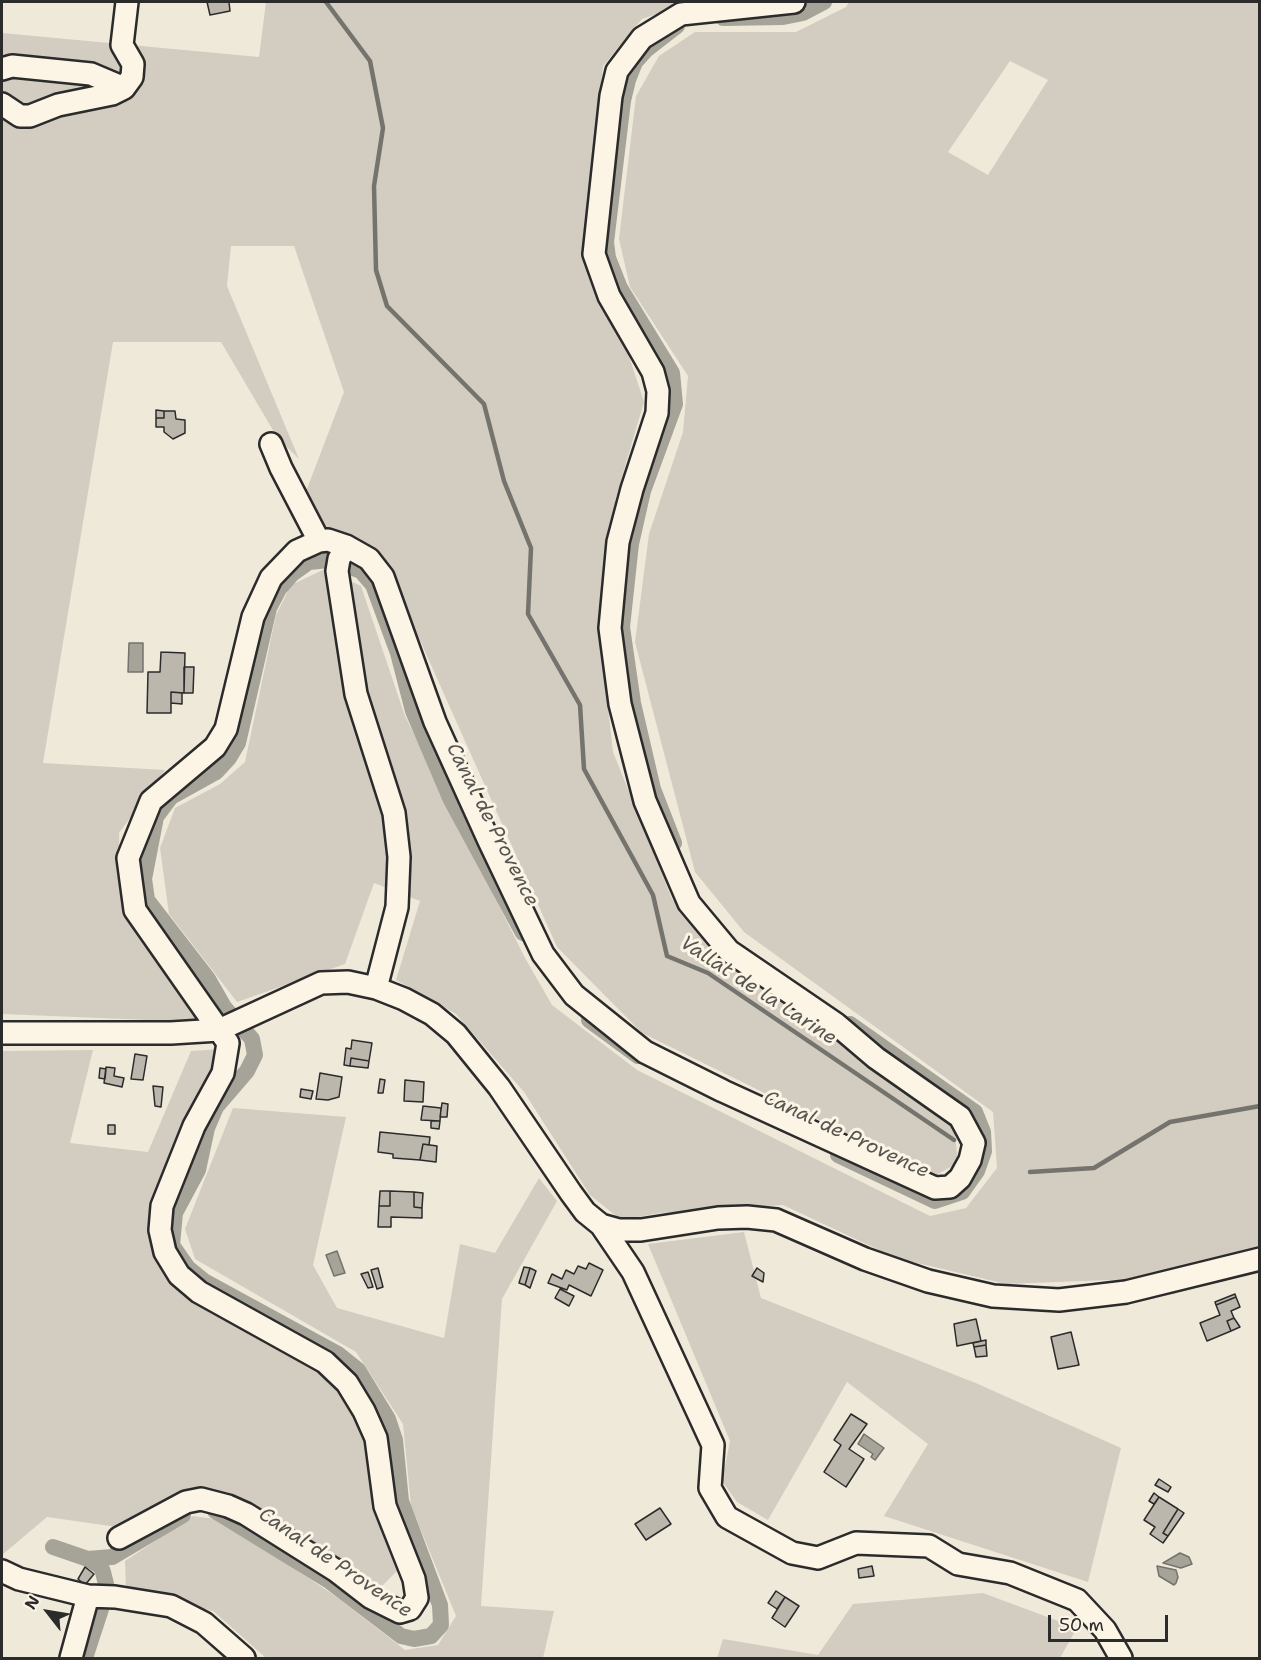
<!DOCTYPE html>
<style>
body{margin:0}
#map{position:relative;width:1261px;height:1660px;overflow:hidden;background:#efe9da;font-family:"Shantell Sans",sans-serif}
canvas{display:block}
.frame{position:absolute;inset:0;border:3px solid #2b2b2b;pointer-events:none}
.north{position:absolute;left:18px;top:1582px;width:60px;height:60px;-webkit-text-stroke:4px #fcf5e5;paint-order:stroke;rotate:301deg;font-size:16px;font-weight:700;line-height:24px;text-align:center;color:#2b2b2b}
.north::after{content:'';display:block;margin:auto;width:21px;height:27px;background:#2b2b2b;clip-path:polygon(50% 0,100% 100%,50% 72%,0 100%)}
.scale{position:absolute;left:1048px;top:1615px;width:120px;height:27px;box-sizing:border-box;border:3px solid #2b2b2b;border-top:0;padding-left:8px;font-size:18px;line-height:21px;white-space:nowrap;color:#2b2b2b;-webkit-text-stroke:4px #fcf5e5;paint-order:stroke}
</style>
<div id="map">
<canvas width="1261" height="1660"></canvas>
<div class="frame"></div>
<div class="north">N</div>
<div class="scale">50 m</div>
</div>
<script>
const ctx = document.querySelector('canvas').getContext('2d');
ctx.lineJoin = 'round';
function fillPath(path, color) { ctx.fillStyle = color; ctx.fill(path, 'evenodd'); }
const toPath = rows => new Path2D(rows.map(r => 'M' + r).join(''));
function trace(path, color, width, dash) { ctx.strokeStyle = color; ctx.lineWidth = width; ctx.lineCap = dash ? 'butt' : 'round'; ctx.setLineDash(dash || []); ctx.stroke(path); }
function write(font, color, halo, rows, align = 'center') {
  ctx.font = font + ' "Shantell Sans",sans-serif'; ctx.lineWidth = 6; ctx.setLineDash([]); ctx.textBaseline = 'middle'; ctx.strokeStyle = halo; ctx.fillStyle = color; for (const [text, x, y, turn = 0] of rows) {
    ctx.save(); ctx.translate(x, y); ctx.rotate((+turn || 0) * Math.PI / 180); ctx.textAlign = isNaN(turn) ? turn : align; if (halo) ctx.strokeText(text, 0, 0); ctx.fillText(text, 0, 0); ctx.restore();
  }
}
const green = toPath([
 [266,2,691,2,642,19,603,66,582,257,624,341,644,402,616,497,598,620,613,752,672,899,718,954,954,1125,958,1163,934,1176,642,1033,557,947,381,553,319,523,305,494,344,392,294,246,231,246,227,286,299,459,277,437,221,342,113,342,43,763,165,770,119,833,121,900,198,1022,2,1014,2,33,259,57],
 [849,2,1259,2,1259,1248,1136,1279,1006,1284,896,1258,783,1205,660,1213,621,1220,590,1195,524,1092,456,1014,396,980,420,901,374,883,345,964,237,1002,169,914,160,848,175,808,220,784,245,762,276,615,291,585,325,569,361,586,405,716,525,958,552,1005,637,1070,930,1216,966,1208,997,1168,993,1112,744,932,695,872,635,642,649,534,683,432,688,376,630,287,619,239,636,96,659,56,695,32,796,32,846,7],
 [1010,61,1048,80,988,175,948,152],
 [222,1049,215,1069,153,1202,158,1259,180,1292,326,1374,360,1420,399,1569,374,1594,293,1529,196,1488,117,1527,47,1517,2,1555,2,1051,93,1050,70,1143,148,1152,191,1051],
 [233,1108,346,1117,313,1265,337,1308,444,1338,460,1244,495,1253,539,1178,557,1201,502,1299,481,1606,554,1611,543,1658,266,1658,213,1611,126,1588,125,1561,193,1516,222,1520,338,1598,405,1650,438,1645,456,1616,411,1506,403,1424,356,1352,195,1259,185,1229],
 [744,1232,761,1298,978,1384,1121,1448,1088,1582,884,1516,928,1444,847,1382,768,1520,737,1502,722,1481,730,1441,648,1244],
 [983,1593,1077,1628,1060,1658,717,1658,723,1639,818,1655,853,1604]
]);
const water = toPath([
 [129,643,143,643,143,672,128,672,129,643],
 [337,1251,345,1273,334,1276,326,1255,337,1251],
 [864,1434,884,1448,875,1460,871,1457,873,1454,858,1444,864,1434],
 [1180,1553,1189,1557,1192,1564,1181,1568,1163,1563,1180,1553],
 [1157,1566,1176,1570,1178,1577,1176,1583,1174,1585,1159,1576,1157,1566]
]);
const stream = toPath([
 [326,2,370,61,383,128,374,186,376,270,387,306,484,404,504,481,531,548,528,614,580,705,584,769,653,895,667,956,708,973,954,1140],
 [1030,1172,1094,1168,1170,1122,1260,1106]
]);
const canal = toPath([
 [723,18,783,17,803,13,824,2],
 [674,843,653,789,633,703,622,627,631,544,643,491,675,404,672,373,620,288,608,258,606,242,623,101,628,80,635,62,646,50,677,26],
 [589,1020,638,1056],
 [838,1155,935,1201,962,1192,977,1171,984,1151,983,1132,975,1112,850,1024],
 [215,1511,329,1581,401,1636,414,1639,431,1636,441,1625,440,1605,401,1501,395,1440,388,1419,358,1370,338,1354,204,1281,188,1268,172,1245,175,1213,198,1170,207,1128,216,1107,247,1071,255,1055,252,1039,224,1007,208,979,147,900,144,879,156,817,171,797,216,772,229,758,238,743,269,608,279,589,292,574,309,562,329,560,348,566,361,571,373,585,398,653,413,711,451,800,523,933],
 [53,1547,88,1559,101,1567,103,1572,106,1584,102,1606,85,1658],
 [88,1559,112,1557,183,1515]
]);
const building = toPath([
 [207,2,229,2,230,11,210,15,207,2],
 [156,410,164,411,164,418,156,418,156,410],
 [164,411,175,411,176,419,185,420,185,433,173,439,164,432,164,427,156,427,156,418,164,418,164,411],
 [161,652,185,653,184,693,171,692,171,713,147,713,148,672,160,672,161,652],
 [184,667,194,667,193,693,184,693,184,667],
 [171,692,182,693,182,704,171,703,171,692],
 [352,1040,372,1043,369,1061,351,1058,350,1066,344,1065,346,1048,351,1049,352,1040],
 [135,1054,147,1056,143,1080,131,1079,135,1054],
 [351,1058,369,1061,368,1068,350,1066,351,1058],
 [106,1067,115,1068,114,1076,124,1078,122,1087,104,1083,106,1067],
 [100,1068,106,1069,105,1079,99,1078,100,1068],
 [320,1073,342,1077,339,1097,328,1100,316,1099,320,1073],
 [380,1079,385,1080,383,1093,378,1093,380,1079],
 [405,1080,424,1082,423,1102,404,1101,405,1080],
 [153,1086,163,1087,161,1107,155,1106,153,1086],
 [301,1089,313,1091,311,1099,300,1097,301,1089],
 [442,1103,448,1104,447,1117,440,1117,442,1103],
 [423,1106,441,1108,440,1121,421,1120,423,1106],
 [431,1121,440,1121,439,1129,431,1128,431,1121],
 [108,1125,115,1125,115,1134,108,1134,108,1125],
 [380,1132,430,1137,429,1145,423,1144,420,1160,393,1158,393,1154,378,1152,380,1132],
 [423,1144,437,1146,436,1162,420,1160,423,1144],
 [380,1191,390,1191,390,1206,379,1206,380,1191],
 [390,1191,414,1192,414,1207,422,1208,422,1218,391,1217,391,1227,378,1227,379,1206,390,1206,390,1191],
 [414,1192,423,1193,422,1208,414,1207,414,1192],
 [589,1263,603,1270,591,1296,569,1285,567,1290,548,1283,552,1274,562,1279,566,1270,574,1274,578,1266,586,1269,589,1263],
 [524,1267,530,1268,525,1285,519,1283,524,1267],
 [378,1268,383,1287,377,1289,371,1270,378,1268],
 [530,1268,536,1271,530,1288,525,1285,530,1268],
 [757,1268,764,1273,763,1282,752,1276,757,1268],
 [368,1272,373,1287,368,1288,361,1274,368,1272],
 [560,1289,574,1296,569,1306,555,1298,560,1289],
 [1235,1294,1236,1297,1216,1305,1215,1302,1235,1294],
 [1236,1297,1240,1307,1231,1311,1234,1318,1227,1321,1231,1331,1207,1341,1200,1323,1220,1315,1216,1305,1236,1297],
 [1234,1318,1240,1327,1231,1331,1227,1321,1234,1318],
 [976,1319,981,1341,957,1346,954,1324,976,1319],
 [1071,1332,1079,1365,1058,1369,1051,1337,1071,1332],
 [986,1340,986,1345,974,1347,973,1343,986,1340],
 [986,1345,987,1356,976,1357,974,1347,986,1345],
 [851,1414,867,1424,849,1449,864,1459,846,1487,824,1472,841,1445,834,1440,851,1414],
 [1159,1479,1171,1487,1168,1492,1155,1485,1159,1479],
 [1154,1493,1159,1497,1154,1504,1149,1501,1154,1493],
 [1159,1497,1178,1509,1163,1533,1168,1536,1163,1543,1150,1534,1155,1527,1144,1520,1159,1497],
 [660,1508,671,1524,646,1540,635,1524,660,1508],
 [1178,1509,1184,1513,1168,1536,1163,1533,1178,1509],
 [872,1566,874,1576,859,1578,858,1569,872,1566],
 [85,1567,94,1574,85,1585,78,1579,85,1567],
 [776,1591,785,1597,777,1609,768,1603,776,1591],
 [785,1597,799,1606,785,1627,772,1618,785,1597]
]);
const minor = toPath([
 [2,69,12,66,91,74,124,88],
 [2,104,20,116,30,116,58,105,112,94,124,88,132,77,133,64,122,45,127,2],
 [271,444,281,468,319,541],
 [346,546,339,559,337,571,356,694,394,813,399,857,397,907,376,988],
 [2,1033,171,1033,219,1030,321,983,348,982,376,988,404,999,432,1014,456,1034,499,1087,571,1193,585,1212,601,1225,619,1230,641,1230,718,1218,747,1217,776,1220,865,1259,928,1281,993,1296,1059,1300,1126,1292,1260,1259],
 [601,1225,633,1272,713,1445,710,1488,727,1517,792,1553,818,1558,856,1543,929,1546,958,1564,1010,1573,1077,1600,1105,1630,1121,1658],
 [119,1538,186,1502,201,1499,228,1506,246,1514,335,1570,370,1597,400,1612,410,1609,417,1598,414,1579,385,1506,376,1438,364,1411,347,1383,325,1362,199,1292,179,1275,165,1252,160,1230,162,1206,194,1126,223,1073,228,1043,135,910,128,858,151,801,215,747,226,729,253,617,271,578,297,551,319,541,328,540,346,546,369,559,383,577,435,722,489,841,543,954,574,995,645,1052,723,1091,935,1188,950,1187,960,1178,970,1160,974,1143,960,1117,876,1058,836,1024,729,951,689,903,645,801,620,704,610,628,618,542,632,489,657,413,658,391,653,372,609,296,594,254,611,96,617,71,642,38,681,14,794,2],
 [2,1571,19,1579,88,1596,115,1597,171,1606,204,1623,244,1658],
 [71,1658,88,1596]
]);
const waterNames = [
 ["Canal de Provence",492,825,63],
 ["Vallat de la Larine",758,991,33],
 ["Canal de Provence",846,1135,25],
 ["Canal de Provence",335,1563,34]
];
fillPath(green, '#d2cdc0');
fillPath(water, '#a6a399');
trace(water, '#75736d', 1.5);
trace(stream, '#75736d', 4.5);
trace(canal, '#a6a399', 16);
fillPath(building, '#bcb7ac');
trace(building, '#2b2b2b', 1.5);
trace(minor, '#2b2b2b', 26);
trace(minor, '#fcf5e5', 21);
write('italic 20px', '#565552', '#fcf5e5', waterNames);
</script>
